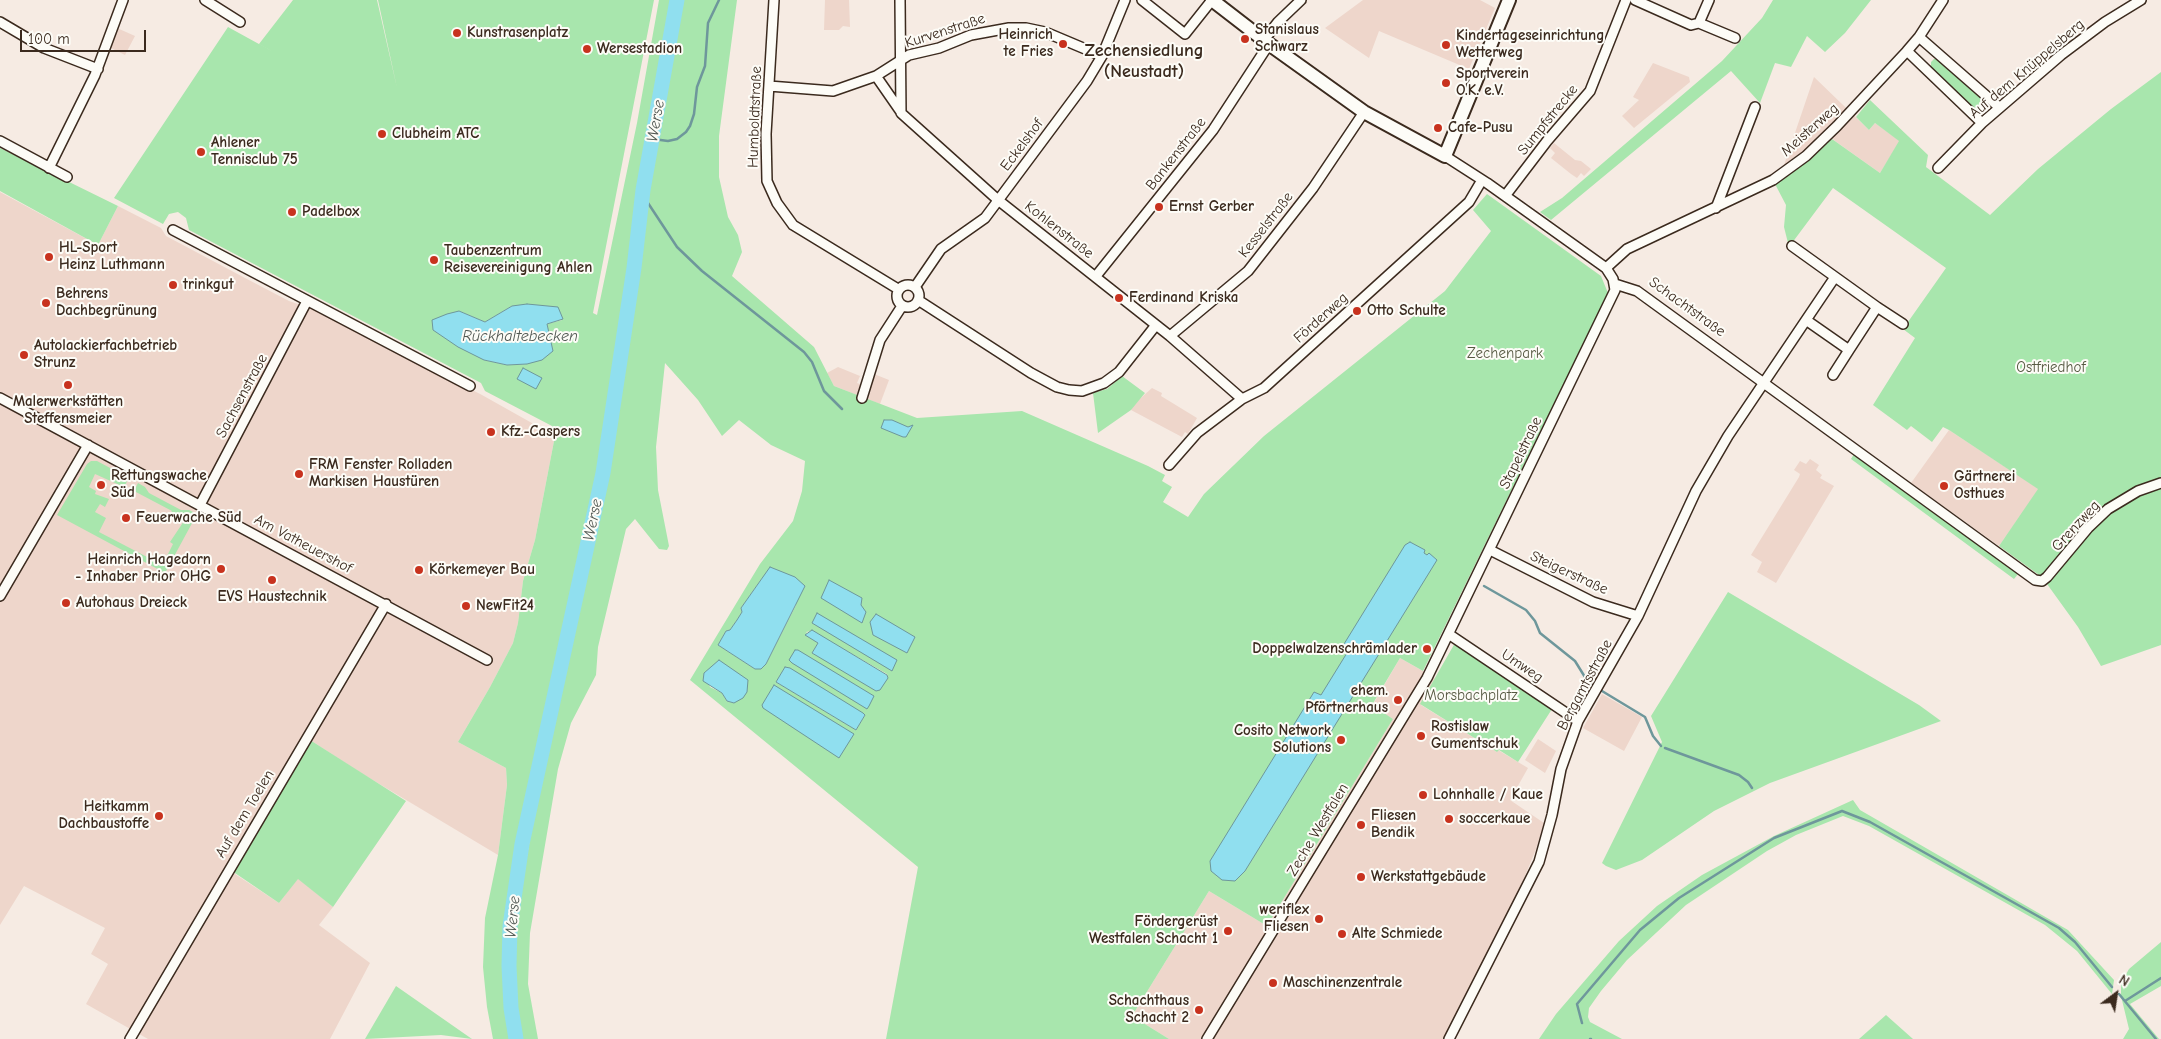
<!DOCTYPE html>
<meta charset="utf-8">
<style>
body{margin:0}
#map{position:relative;width:2161px;height:1039px;overflow:hidden;background:#f6ebe3;font-family:"Comic Neue",sans-serif}
canvas{display:block}
.north{position:absolute;left:2091px;top:969px;width:50px;height:50px;-webkit-text-stroke:4px #fdfcf7;paint-order:stroke;rotate:31deg;font-size:14px;font-weight:700;line-height:20px;text-align:center;color:#3b2a1e}
.north::after{content:'';display:block;margin:auto;width:18px;height:22px;background:#3b2a1e;clip-path:polygon(50% 0,100% 100%,50% 72%,0 100%)}
.scale{position:absolute;left:20px;top:30px;width:126px;height:22px;box-sizing:border-box;border:2px solid #3b2a1e;border-top:0;padding-left:6px;font-size:15px;line-height:18px;white-space:nowrap;color:#3b2a1e;-webkit-text-stroke:4px #fdfcf7;paint-order:stroke}
</style>
<div id="map">
<canvas width="2161" height="1039"></canvas>
<div class="north">N</div>
<div class="scale">100 m</div>
</div>
<script>
const ctx = document.querySelector('canvas').getContext('2d');
ctx.lineJoin = 'round';
function fillPath(path, color) { ctx.fillStyle = color; ctx.fill(path, 'evenodd'); }
const toPath = rows => new Path2D(rows.map(r => 'M' + r).join(''));
function trace(path, color, width, dash) { ctx.strokeStyle = color; ctx.lineWidth = width; ctx.lineCap = dash ? 'butt' : 'round'; ctx.setLineDash(dash || []); ctx.stroke(path); }
function write(font, color, halo, rows, align = 'center') {
  ctx.font = font + ' "Comic Neue",sans-serif'; ctx.lineWidth = 4; ctx.setLineDash([]); ctx.textBaseline = 'middle'; ctx.strokeStyle = halo; ctx.fillStyle = color; for (const [text, x, y, turn = 0] of rows) {
    ctx.save(); ctx.translate(x, y); ctx.rotate((+turn || 0) * Math.PI / 180); ctx.textAlign = isNaN(turn) ? turn : align; if (halo) ctx.strokeText(text, 0, 0); ctx.fillText(text, 0, 0); ctx.restore();
  }
}
const built = toPath([
 [825,0,849,0,850,27,843,26,839,30,824,30],
 [1363,0,1480,0,1495,8,1469,69,1379,31,1369,58,1325,28],
 [117,28,135,36,125,55,109,47],
 [1653,63,1689,77,1690,82,1634,128,1622,116,1639,100,1633,97],
 [1814,77,1869,130,1875,123,1900,141,1880,173,1835,141,1826,132,1783,168],
 [1554,143,1575,160,1581,161,1591,169,1584,176,1581,173,1577,178,1571,174,1551,158,1555,153,1550,148],
 [0,192,98,245,118,206,161,228,166,236,245,278,289,301,321,312,482,395,555,436,535,540,523,581,518,623,513,643,490,687,458,742,506,768,507,785,498,855,361,773,310,740,232,872,279,903,298,878,333,907,319,925,370,963,330,1039,148,1039,86,1004,108,964,91,954,105,928,24,886,0,925],
 [838,367,860,376,857,383,869,387,874,374,889,380,880,404,834,386,827,373],
 [1152,388,1162,393,1161,396,1197,418,1188,434,1185,432,1182,437,1131,410,1134,404],
 [1949,430,2039,489,1999,546,1911,483],
 [1810,459,1819,465,1816,470,1822,475,1820,478,1834,486,1776,583,1757,572,1762,562,1751,555,1799,477,1800,474,1794,470,1800,461,1806,464],
 [1400,658,1435,678,1421,705,1497,752,1498,750,1528,768,1510,800,1544,823,1536,849,1514,903,1445,1039,1169,1039,1132,1016,1209,891,1267,926,1393,719,1372,706],
 [1602,694,1642,717,1624,751,1583,728],
 [1538,739,1556,751,1545,773,1525,760]
]);
const green = toPath([
 [293,0,377,0,397,88,378,0,654,0,593,313,597,315,637,123,659,0,737,0,719,136,719,177,728,217,738,235,742,252,732,276,814,347,834,386,917,418,1022,411,1148,466,1165,475,1162,481,1172,487,1163,502,1188,517,1204,494,1264,436,1445,291,1491,231,1473,210,1487,194,1601,276,1608,293,1423,671,1400,658,1372,705,1393,719,1267,926,1209,891,1132,1016,1169,1039,886,1039,918,867,690,680,760,564,793,521,802,491,805,461,771,445,739,420,722,436,698,400,665,363,656,447,658,490,669,546,667,550,659,549,635,519,626,529,598,647,596,675,571,723,558,769,530,933,528,984,538,1039,521,1039,515,1008,513,967,515,928,533,821,561,688,554,686,517,849,505,926,507,1009,513,1039,493,1039,487,1007,483,967,485,918,498,855,507,785,506,768,458,742,490,687,513,643,518,623,523,581,535,540,555,436,552,426,485,391,481,383,189,230,186,218,178,212,169,214,163,224,114,198,228,27,288,60,259,44],
 [512,306,562,320,547,324,550,339,527,364,507,365,484,360,459,311,485,322],
 [763,577,796,605,766,664,755,669,718,645,726,631,730,630,737,620,742,612,741,608],
 [812,631,887,674,888,678,812,653,818,643,806,632],
 [713,667,734,703,727,701,722,693,710,687,704,673],
 [785,668,865,715,856,730,776,682],
 [1773,0,1871,0,1845,33,1825,52,1807,36,1791,67,1775,63,1760,103,1731,71,1551,220,1540,212,1562,198,1722,61,1762,18],
 [1934,59,1938,59,1986,101,1988,107,1984,113,1976,113,1931,67,1931,62],
 [2161,72,2161,480,2136,488,2045,575,2039,575,1999,546,2038,489,1949,430,1943,427,1932,442,1911,426,1907,430,1873,405,1915,338,1903,329,1946,268,1833,188,1789,247,1784,227,1786,205,1775,184,1832,139,1880,173,1899,141,1875,123,1869,130,1856,117,1870,100,1928,155,1926,167,1990,215,2038,169,2111,109],
 [0,148,118,206,98,245,0,191],
 [1122,376,1145,393,1131,410,1098,433,1093,393,1107,389],
 [1854,454,1904,490,2018,574,2014,579,1851,459],
 [91,461,97,461,129,478,124,487,95,474,89,487,96,491,95,494,109,499,105,507,100,504,95,512,106,518,99,532,151,559,155,552,164,558,168,554,173,544,170,542,184,521,170,514,172,511,134,491,138,483,145,487,149,493,181,510,189,510,197,514,165,573,57,515,87,464],
 [2161,487,2161,645,2101,666,2078,627,2047,584,2090,530,2111,512,2140,494],
 [1728,592,1919,705,1941,721,1770,783,1714,811,1642,860,1616,870,1606,866,1602,863,1662,742,1651,716],
 [1455,643,1552,709,1518,762,1499,750,1497,752,1420,704],
 [310,740,406,801,333,907,298,879,279,903,232,871],
 [1853,800,1860,810,2068,930,2114,980,2112,994,2077,951,2045,925,1869,826,1843,816,1796,835,1767,851,1686,905,1627,960,1601,991,1589,1008,1588,1017,1590,1022,1622,1039,1539,1039,1556,1014,1619,941,1657,906,1702,875,1774,836],
 [2161,942,2161,986,2130,1004,2159,1039,2123,1039,2129,1029,2121,996,2121,983,2129,969],
 [396,986,472,1039,441,1035,365,1039],
 [1886,1015,1913,1039,1859,1039]
]);
const water = toPath([
 [527,304,558,307,563,319,547,324,553,351,542,360,527,364,507,365,484,360,458,347,433,330,432,320,447,314,459,311,485,322,512,306,527,304],
 [523,368,542,378,536,389,517,379,523,368],
 [884,420,892,420,908,427,913,425,906,437,903,437,881,428,884,420],
 [1410,542,1425,550,1424,553,1427,555,1429,553,1437,560,1245,871,1235,881,1222,880,1211,871,1210,861,1314,692,1321,695,1350,648,1344,644,1405,545,1410,542],
 [770,567,795,577,805,586,766,664,761,669,755,669,718,645,726,631,730,630,737,620,742,612,741,608,770,567],
 [829,580,862,598,861,605,866,612,862,623,821,598,829,580],
 [817,613,897,660,892,671,812,623,817,613],
 [876,614,915,637,907,653,873,635,870,622,876,614],
 [812,630,887,675,888,678,880,690,876,691,812,653,818,643,805,635,812,630],
 [795,650,798,650,874,696,869,706,867,709,792,663,789,660,795,650],
 [719,660,748,680,747,692,743,698,734,703,727,701,722,693,703,681,704,673,719,660],
 [785,667,790,668,863,713,865,715,856,730,776,682,785,667],
 [774,685,854,734,839,758,763,708,762,705,774,685]
]);
const stream = toPath([
 [653,139,668,141,677,139,686,132,690,126,694,114,697,87,705,66,708,23,719,0],
 [643,190,648,203,677,247,702,271,804,352,812,362,824,391,842,409],
 [1484,586,1526,610,1535,621,1540,633,1575,661,1588,682,1592,685],
 [1602,691,1645,717,1653,736,1661,746],
 [1665,748,1739,775,1748,782,1752,788],
 [2119,994,2156,1039],
 [2125,1001,2161,978],
 [1582,1023,1577,1004,1640,930,1679,898,1774,838,1842,811,1870,822,2059,928,2075,942,2112,987],
 [1590,1039,1591,1039]
]);
const river = toPath([
 [516,1039,511,1008,509,966,510,926,522,844,603,473,634,268,643,190,677,0]
]);
const street = toPath([
 [205,0,240,22],
 [774,0,766,134,767,181,777,203,793,225,898,289],
 [900,0,901,113,998,200,1170,336,1242,399],
 [1142,0,1185,34,1212,0],
 [1635,0,1691,25,1699,23,1735,38],
 [0,22,44,48,98,69],
 [1699,23,1709,0],
 [1919,37,1943,0],
 [1264,40,1278,22,1301,0],
 [876,76,901,112],
 [769,86,833,91,876,76,909,55,939,48,971,35,1009,28,1026,28,1045,32,1102,56],
 [1982,123,1907,51,1919,37,1999,107],
 [0,141,67,177],
 [49,168,95,75,123,0],
 [1938,168,1982,123,2061,55,2105,22,2141,0],
 [1505,196,1547,141,1590,91,1626,0],
 [1716,208,1755,107],
 [173,230,470,386],
 [1606,268,1627,249,1773,180,1806,156,1837,126,1907,51],
 [1096,276,1213,130,1269,44],
 [1615,284,1637,291,2035,580,2042,581,2047,577,2088,528,2108,509,2138,491,2161,483],
 '897 296a11 11 0 1 1 22 0a11 11 0 1 1-22 0Z',
 [915,287,941,249,985,218,1087,81,1102,56,1125,0],
 [918,300,1031,373,1057,387,1069,390,1082,391,1104,383,1119,372,1156,325],
 [1877,307,1903,324],
 [1806,320,1835,277],
 [1170,336,1248,271,1313,188,1364,112],
 [1833,375,1849,350],
 [0,398,487,660],
 [862,398,880,340,902,306],
 [1169,465,1197,433,1242,399,1264,388,1469,202,1482,180],
 [200,505,307,301],
 [1490,550,1593,602,1638,616],
 [0,596,88,445],
 [1450,635,1578,721],
 [130,1039,386,604],
 [1207,1039,1427,678,1615,290,1613,279,1606,268,1487,183,1445,156],
 [1449,1039,1539,862,1552,815,1561,769,1578,721,1638,616,1696,491,1728,436,1806,320,1849,350,1877,307,1792,246]
]);
const secondary = toPath([
 [1212,0,1269,44,1364,112,1445,156,1509,0]
]);
const markers = [
 [457,33,5,"#c8321e"],
 [1245,39,5,"#c8321e"],
 [1063,44,5,"#c8321e"],
 [1446,45,5,"#c8321e"],
 [587,49,5,"#c8321e"],
 [1446,83,5,"#c8321e"],
 [1438,128,5,"#c8321e"],
 [382,134,5,"#c8321e"],
 [201,152,5,"#c8321e"],
 [1159,207,5,"#c8321e"],
 [292,212,5,"#c8321e"],
 [49,257,5,"#c8321e"],
 [434,260,5,"#c8321e"],
 [173,285,5,"#c8321e"],
 [1119,298,5,"#c8321e"],
 [46,303,5,"#c8321e"],
 [1357,311,5,"#c8321e"],
 [24,355,5,"#c8321e"],
 [68,385,5,"#c8321e"],
 [491,432,5,"#c8321e"],
 [299,474,5,"#c8321e"],
 [101,485,5,"#c8321e"],
 [1944,486,5,"#c8321e"],
 [126,518,5,"#c8321e"],
 [221,569,5,"#c8321e"],
 [419,570,5,"#c8321e"],
 [272,580,5,"#c8321e"],
 [66,603,5,"#c8321e"],
 [466,606,5,"#c8321e"],
 [1427,649,5,"#c8321e"],
 [1398,700,5,"#c8321e"],
 [1421,736,5,"#c8321e"],
 [1341,740,5,"#c8321e"],
 [1423,795,5,"#c8321e"],
 [159,816,5,"#c8321e"],
 [1449,819,5,"#c8321e"],
 [1361,825,5,"#c8321e"],
 [1361,877,5,"#c8321e"],
 [1319,919,5,"#c8321e"],
 [1228,931,5,"#c8321e"],
 [1342,934,5,"#c8321e"],
 [1273,983,5,"#c8321e"],
 [1199,1010,5,"#c8321e"]
];
const poiNames = [
 ["Stanislaus",1255,30],
 ["Schwarz",1255,47],
 ["Kunstrasenplatz",467,33],
 ["Heinrich",1053,35,"right"],
 ["te Fries",1053,52,"right"],
 ["Kindertageseinrichtung",1456,36],
 ["Wetterweg",1456,53],
 ["Wersestadion",597,49],
 ["Sportverein",1456,74],
 ["O.K. e.V.",1456,91],
 ["Cafe-Pusu",1448,128],
 ["Clubheim ATC",392,134],
 ["Ahlener",211,143],
 ["Tennisclub 75",211,160],
 ["Ernst Gerber",1169,207],
 ["Padelbox",302,212],
 ["HL-Sport",59,248],
 ["Heinz Luthmann",59,265],
 ["Taubenzentrum",444,251],
 ["Reisevereinigung Ahlen",444,268],
 ["trinkgut",183,285],
 ["Behrens",56,294],
 ["Dachbegrünung",56,311],
 ["Ferdinand Kriska",1129,298],
 ["Otto Schulte",1367,311],
 ["Autolackierfachbetrieb",34,346],
 ["Strunz",34,363],
 ["Malerwerkstätten",68,402,"center"],
 ["Steffensmeier",68,419,"center"],
 ["Kfz.-Caspers",501,432],
 ["FRM Fenster Rolladen",309,465],
 ["Markisen Haustüren",309,482],
 ["Rettungswache",111,476],
 ["Süd",111,493],
 ["Gärtnerei",1954,477],
 ["Osthues",1954,494],
 ["Feuerwache Süd",136,518],
 ["Heinrich Hagedorn",211,560,"right"],
 ["- Inhaber Prior OHG",211,577,"right"],
 ["Körkemeyer Bau",429,570],
 ["EVS Haustechnik",272,597,"center"],
 ["Autohaus Dreieck",76,603],
 ["NewFit24",476,606],
 ["Doppelwalzenschrämlader",1417,649,"right"],
 ["ehem.",1388,691,"right"],
 ["Pförtnerhaus",1388,708,"right"],
 ["Rostislaw",1431,727],
 ["Gumentschuk",1431,744],
 ["Cosito Network",1331,731,"right"],
 ["Solutions",1331,748,"right"],
 ["Lohnhalle / Kaue",1433,795],
 ["Heitkamm",149,807,"right"],
 ["Dachbaustoffe",149,824,"right"],
 ["Fliesen",1371,816],
 ["Bendik",1371,833],
 ["soccerkaue",1459,819],
 ["Werkstattgebäude",1371,877],
 ["weriflex",1309,910,"right"],
 ["Fliesen",1309,927,"right"],
 ["Fördergerüst",1218,922,"right"],
 ["Westfalen Schacht 1",1218,939,"right"],
 ["Alte Schmiede",1352,934],
 ["Maschinenzentrale",1283,983],
 ["Schachthaus",1189,1001,"right"],
 ["Schacht 2",1189,1018,"right"]
];
const streetNames = [
 ["Kurvenstraße",945,31,-18],
 ["Auf dem Knüppelsberg",2027,69,-40],
 ["Humboldtstraße",755,117,-88],
 ["Sumpfstrecke",1548,120,-51],
 ["Meisterweg",1810,130,-42],
 ["Eckelshof",1022,145,-53],
 ["Bankenstraße",1176,154,-52],
 ["Kesselstraße",1266,225,-52],
 ["Kohlenstraße",1059,230,38],
 ["Schachtstraße",1687,307,36],
 ["Förderweg",1321,318,-42],
 ["Sachsenstraße",242,396,-62],
 ["Stapelstraße",1521,453,-64],
 ["Grenzweg",2076,526,-47],
 ["Am Vatheuershof",303,544,28],
 ["Steigerstraße",1569,573,25],
 ["Umweg",1522,666,34],
 ["Bergamtsstraße",1585,685,-62],
 ["Auf dem Toelen",245,814,-59],
 ["Zeche Westfalen",1318,830,-59]
];
const parkNames = [
 ["Zechenpark",1505,354],
 ["Ostfriedhof",2051,368],
 ["Morsbachplatz",1471,696]
];
const waterNames = [
 ["Werse",656,121,-80],
 ["Rückhaltebecken",520,336],
 ["Werse",593,520,-78],
 ["Werse",513,917,-84]
];
const quarterNames = [
 ["Zechensiedlung",1144,51],
 ["(Neustadt)",1144,72]
];
fillPath(built, '#eed6cb');
fillPath(green, '#a8e6ad');
fillPath(water, '#90dfef');
trace(water, '#6e979b', 1);
trace(stream, '#6e979b', 2.5);
trace(river, '#90dfef', 15);
trace(street, '#3b2a1e', 12);
trace(secondary, '#3b2a1e', 16);
trace(street, '#fdfcf7', 9);
trace(secondary, '#fdfcf7', 12);
for (const [x, y, r, color] of markers) { const dot = new Path2D(); dot.arc(x, y, r, 0, 2 * Math.PI); ctx.fillStyle = color; ctx.fill(dot); trace(dot, '#fdfcf7', 2); }
write('bold 15px', '#3b2a1e', '#fdfcf7', poiNames, 'left');
write('15px', '#3b2a1e', '#fdfcf7', streetNames);
write('15px', '#565942', '#fdfcf7', parkNames);
write('italic 16px', '#505752', '#fdfcf7', waterNames);
write('bold 18px', '#3b2a1e', '#fdfcf7', quarterNames);
</script>
